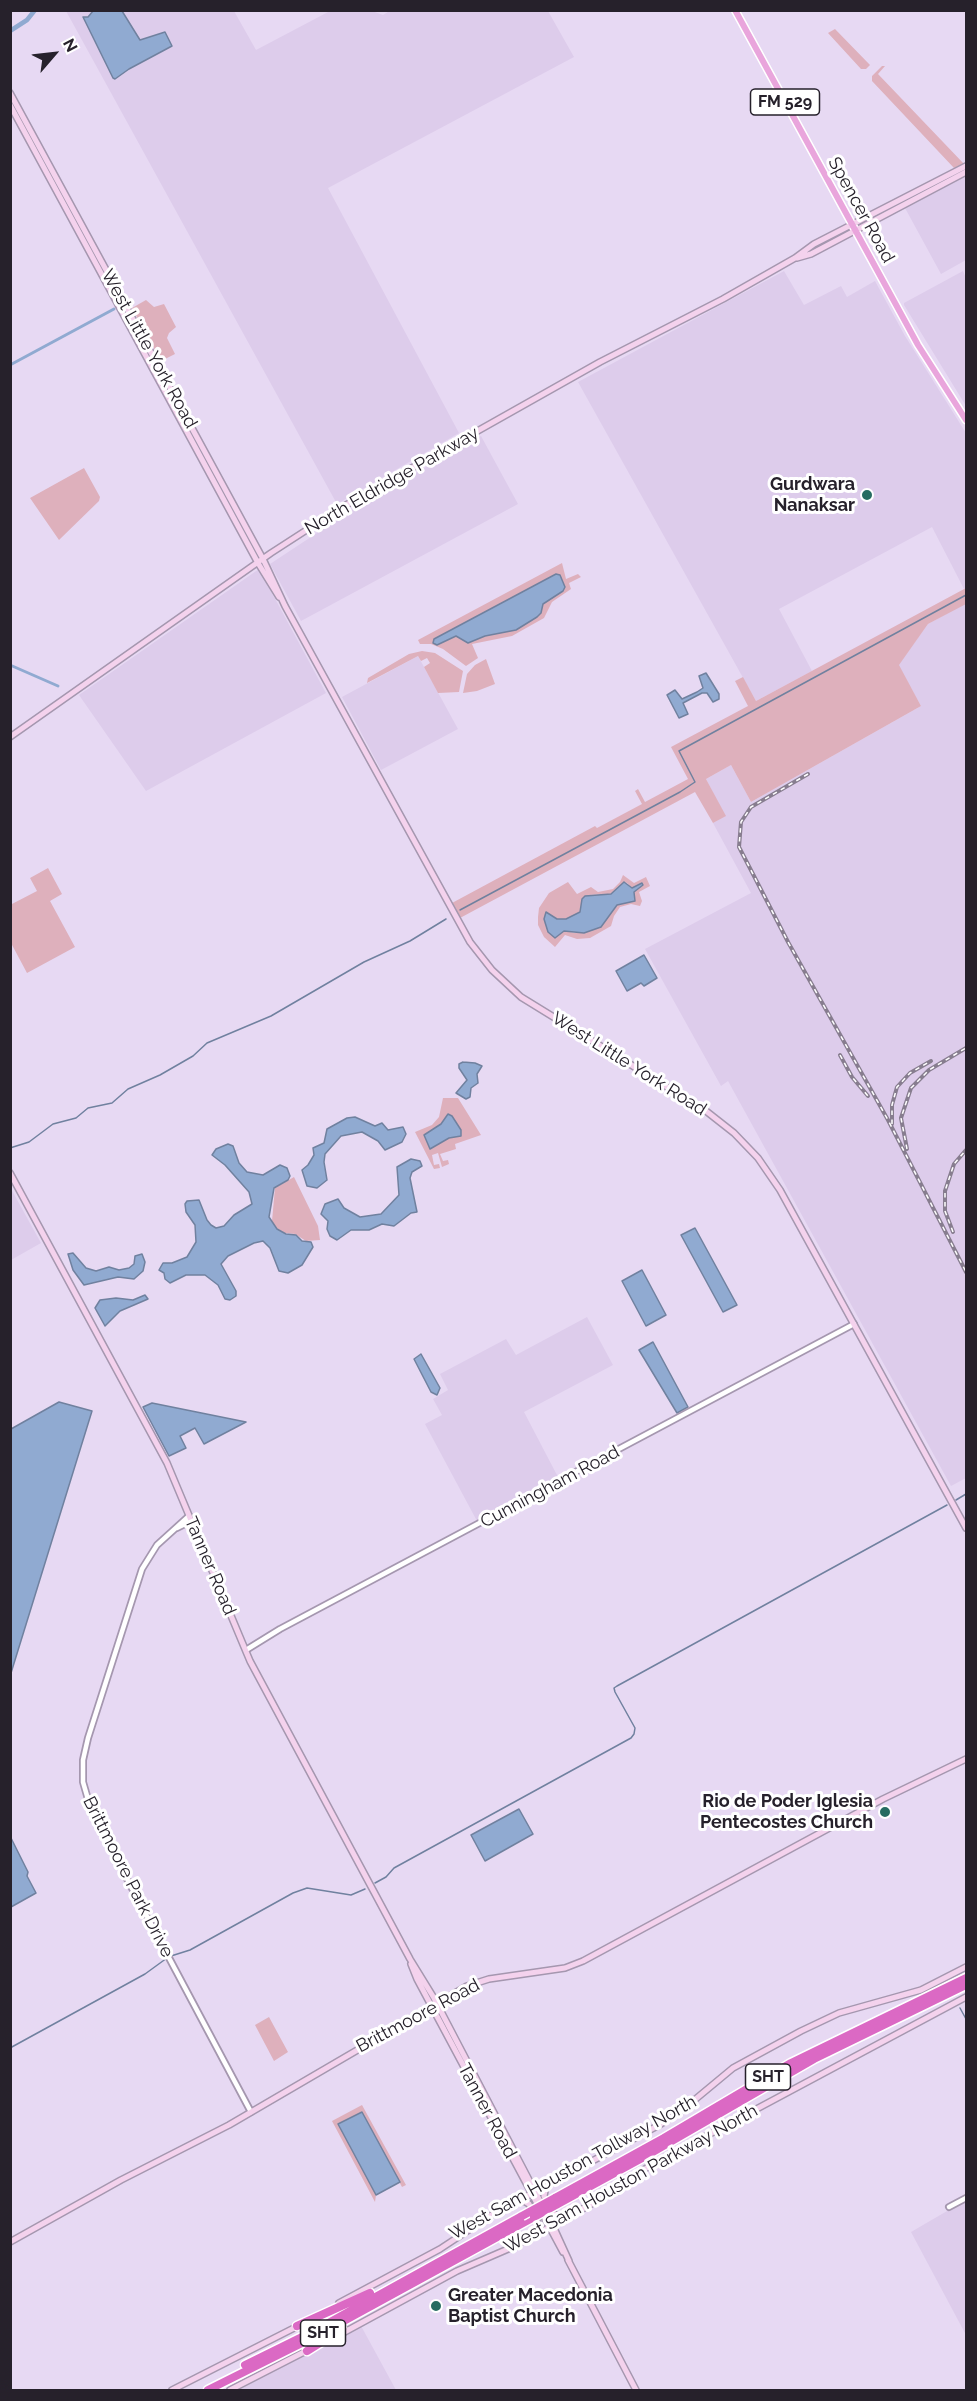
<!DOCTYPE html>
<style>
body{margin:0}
#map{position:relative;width:977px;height:2401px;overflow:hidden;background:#e7d9f3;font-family:Raleway,sans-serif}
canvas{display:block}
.frame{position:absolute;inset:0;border:12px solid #26212b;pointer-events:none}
.north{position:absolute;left:24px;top:24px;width:60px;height:60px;-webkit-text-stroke:4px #fff;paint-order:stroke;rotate:62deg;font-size:16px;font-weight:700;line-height:24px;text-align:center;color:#26212b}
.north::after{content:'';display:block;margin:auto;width:21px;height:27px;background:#26212b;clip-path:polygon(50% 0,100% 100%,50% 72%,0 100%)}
</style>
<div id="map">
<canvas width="977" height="2401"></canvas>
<div class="frame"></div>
<div class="north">N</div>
</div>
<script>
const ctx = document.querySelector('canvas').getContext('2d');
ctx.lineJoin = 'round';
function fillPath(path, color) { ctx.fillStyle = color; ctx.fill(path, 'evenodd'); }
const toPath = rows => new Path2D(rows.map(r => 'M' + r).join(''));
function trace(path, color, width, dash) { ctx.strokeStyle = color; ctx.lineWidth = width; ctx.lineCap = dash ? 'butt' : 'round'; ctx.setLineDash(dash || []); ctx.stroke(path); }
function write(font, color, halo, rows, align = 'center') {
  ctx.font = font + ' Raleway,sans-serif'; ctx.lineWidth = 6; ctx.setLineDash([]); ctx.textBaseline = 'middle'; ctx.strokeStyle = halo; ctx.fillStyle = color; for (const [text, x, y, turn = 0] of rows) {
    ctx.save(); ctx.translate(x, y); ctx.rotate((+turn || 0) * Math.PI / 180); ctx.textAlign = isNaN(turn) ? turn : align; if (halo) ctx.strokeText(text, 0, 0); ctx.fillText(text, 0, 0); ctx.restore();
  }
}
const built = toPath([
 [391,10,548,11,574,57,328,188,459,433,337,504,66,11,234,11,256,50,330,11,372,11,383,15],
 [966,176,966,260,941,274,905,208],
 [784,271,804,305,841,286,847,297,875,281,905,336,966,433,966,588,964,589,932,527,779,609,812,671,756,701,578,382],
 [963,271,966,278,966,406,904,305,904,303],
 [481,436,518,504,301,621,270,564,364,502],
 [259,569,326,693,146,791,79,695],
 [966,603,966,1478,951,1486,728,1081,721,1086,645,949,751,893,713,823,725,816,706,779,731,765,751,802,921,706,898,665,928,624],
 [418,656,458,729,381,770,342,697],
 [10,1187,41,1243,11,1260,10,1260],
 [587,1317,613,1365,524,1412,558,1477,477,1521,425,1424,442,1415,433,1399,448,1390,440,1374,506,1339,516,1355],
 [966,2200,966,2335,911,2232],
 [360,2324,396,2390,230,2390]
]);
const green = toPath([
 [835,29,870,65,866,69,861,69,828,33],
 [882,66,885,66,878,74,965,165,954,168,872,81,872,76],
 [146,300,154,307,164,304,176,327,169,333,167,338,175,354,161,361,132,308],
 [84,468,100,497,99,501,59,540,30,498],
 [562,563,566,579,578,574,581,577,569,583,571,589,552,602,544,618,512,636,472,644,478,658,466,666,443,649,431,644,420,644,418,640],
 [966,588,966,604,928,624,899,665,921,706,751,802,731,765,706,779,726,816,713,823,695,792,460,918,452,903,595,826,597,828,642,804,635,791,638,789,645,802,688,779,671,747,748,706,735,681,743,677,756,701],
 [422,651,435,653,463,671,459,692,438,693,424,667,430,663,427,658,421,661,418,656,367,683,368,678,409,654],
 [486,659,495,684,477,691,463,693,467,674,475,665],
 [48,868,62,894,50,901,75,947,27,973,11,943,10,905,37,891,30,878],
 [623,875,634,883,646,877,650,886,639,892,642,901,640,906,631,904,620,907,614,916,611,926,590,938,577,939,565,935,555,947,544,937,538,925,538,917,539,908,549,893,568,882,577,894,591,887,598,892,613,889,620,882],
 [624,882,627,883,632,888,642,883,643,885,634,892,635,901,617,905,601,927,576,933,564,931,556,937,548,932,546,912,557,919,566,919,580,912,582,899,588,895,611,894],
 [443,1098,458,1098,481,1135,455,1144,456,1149,440,1154,443,1161,448,1160,449,1164,442,1167,438,1153,432,1155,434,1165,439,1164,440,1168,434,1169,415,1132,432,1125,439,1117],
 [294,1177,318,1226,320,1240,306,1241,295,1234,285,1233,276,1228,272,1221,275,1188],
 [269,2017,288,2052,274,2061,255,2025],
 [362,2105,406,2185,402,2187,362,2112,339,2125,376,2195,375,2202,332,2121]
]);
const water = toPath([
 [93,11,122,11,140,40,165,32,172,46,129,69,115,79,113,78,83,17,88,17,93,11],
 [556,574,560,575,565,587,563,591,543,604,541,613,537,617,516,630,485,636,468,643,456,636,437,645,433,643,434,639,556,574],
 [706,673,719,694,719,699,713,702,707,693,702,693,683,703,688,714,679,718,667,695,675,690,682,699,697,692,703,688,699,676,706,673],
 [624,882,632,888,642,883,643,885,634,892,635,901,617,905,601,927,584,933,564,931,555,938,548,932,544,919,546,912,557,919,566,919,580,912,582,899,585,896,611,894,624,882],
 [644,955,657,978,644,986,641,983,627,991,616,971,644,955],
 [463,1062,475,1063,482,1066,477,1074,478,1083,471,1088,470,1097,466,1099,456,1093,467,1080,459,1068,459,1064,463,1062],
 [448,1114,452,1116,461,1130,461,1136,449,1138,430,1149,424,1135,441,1124,448,1114],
 [355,1117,375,1126,382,1123,388,1130,403,1127,406,1134,402,1142,385,1150,378,1141,362,1132,341,1136,325,1154,324,1162,327,1180,317,1188,307,1186,302,1170,308,1165,314,1155,313,1148,324,1143,327,1129,347,1118,355,1117],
 [228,1144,233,1146,239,1163,247,1172,263,1175,280,1165,287,1168,290,1176,288,1180,274,1188,269,1217,277,1229,286,1234,296,1235,302,1241,311,1242,313,1247,302,1265,288,1273,279,1271,270,1248,263,1241,254,1243,228,1256,221,1264,236,1291,236,1296,230,1300,225,1299,218,1285,205,1275,186,1275,170,1283,165,1279,164,1273,159,1270,163,1263,172,1263,187,1257,196,1242,195,1225,186,1212,185,1204,187,1201,199,1200,207,1220,211,1225,216,1228,224,1226,234,1215,252,1204,249,1192,225,1165,212,1155,216,1149,228,1144],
 [411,1159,420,1161,422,1166,412,1172,410,1178,417,1212,411,1213,394,1226,382,1224,369,1230,351,1230,337,1240,330,1236,327,1229,328,1221,321,1214,325,1204,338,1199,344,1208,360,1217,381,1214,399,1195,397,1167,411,1159],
 [695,1228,737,1305,723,1312,681,1235,695,1228],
 [73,1253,86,1268,96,1271,109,1267,119,1270,129,1268,134,1264,135,1256,142,1254,145,1262,143,1271,134,1279,118,1277,84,1285,73,1270,68,1254,73,1253],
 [642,1270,666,1315,646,1326,622,1281,642,1270],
 [145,1295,148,1299,120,1311,105,1326,95,1308,100,1300,116,1298,133,1300,145,1295],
 [653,1342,688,1407,677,1413,639,1350,653,1342],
 [421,1354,440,1388,437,1395,431,1392,414,1359,421,1354],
 [59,1402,92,1411,11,1673,11,1429,59,1402],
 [152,1403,246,1422,204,1444,195,1428,180,1436,186,1448,169,1456,143,1407,152,1403],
 [519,1809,533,1834,485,1861,471,1835,519,1809],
 [11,1838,28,1872,27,1876,36,1893,11,1907,11,1838],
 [362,2112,400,2182,376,2195,338,2124,362,2112]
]);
const stream = toPath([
 [460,910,680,792,695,782,679,751,966,595],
 [10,1148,29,1142,53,1124,76,1118,88,1108,112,1103,128,1089,160,1075,193,1056,207,1043,271,1016,364,962,410,941,446,919],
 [956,1500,966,1494],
 [375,1883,386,1877,394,1868,631,1738,634,1734,635,1728,615,1692,614,1688,617,1686,947,1505],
 [171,1956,190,1950,293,1893,307,1888,351,1895,365,1889],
 [960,2008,966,2019],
 [10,2048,145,1974,167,1958]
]);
const canal = toPath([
 [10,365,114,309],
 [10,665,58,686]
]);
const river = toPath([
 [10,31,27,20,35,10]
]);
const tertiary = toPath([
 [189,1516,157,1545,142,1569,88,1738,83,1760,83,1782,92,1813,251,2112],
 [177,1528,191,1521],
 [246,1650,280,1629,854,1324],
 [949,2207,966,2198]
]);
const secondary = toPath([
 [10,93,263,559,285,606,470,942,492,970,521,997,706,1111,734,1133,758,1158,780,1190,966,1528],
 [10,105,258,563,279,597],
 [797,258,811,254,966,172],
 [10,737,271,553,339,509,600,362,723,299,795,258,814,244,966,166],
 [10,1173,167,1463,250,1661,410,1959,434,1998,553,2226,569,2261],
 [411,1964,417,1979,563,2252],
 [546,2186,544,2196,554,2214,565,2217],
 [518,2202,524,2201,529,2204,538,2223,536,2234],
 [10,2242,121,2180,229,2125,467,1986,489,1979,565,1968,583,1961,883,1799,966,1759],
 [568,2260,636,2390],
 [339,2303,440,2249,490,2216,661,2124,686,2107,733,2068,801,2031,839,2013,921,1990,966,1967],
 [341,2334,457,2271,508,2249,548,2228,595,2202,648,2167,966,1997],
 [172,2390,300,2325],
 [230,2390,308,2350]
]);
const primary = toPath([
 [735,10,918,345,966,420]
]);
const motorway = toPath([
 [555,2198,664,2138,791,2063,966,1978],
 [556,2205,644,2157,814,2059,966,1985],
 [297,2326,370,2293],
 [307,2351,342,2329],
 [245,2365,314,2331,522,2216],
 [208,2390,320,2334,534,2217]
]);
const rail = toPath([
 [808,774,751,807,741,822,739,847,788,942,888,1120,966,1272],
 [840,1055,852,1077,868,1096],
 [892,1124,892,1105,897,1087,910,1073,931,1061],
 [907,1149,901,1118,911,1088,929,1070,966,1048],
 [953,1232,945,1211,945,1191,954,1164,966,1150]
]);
const motorwayBridge = toPath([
 [522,2216,555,2198],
 [534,2217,556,2205]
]);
const markers = [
 [867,495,6,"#266c61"],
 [885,1812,6,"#266c61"],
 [436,2306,6,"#266c61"]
];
const shields = [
 [785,102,69],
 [768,2077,45],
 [323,2333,45]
];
const shieldNames = [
 ["FM 529",785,102],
 ["SHT",768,2077],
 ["SHT",323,2333]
];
const streetNames = [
 ["Spencer Road",861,210,61],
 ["West Little York Road",149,349,61],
 ["North Eldridge Parkway",392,481,-30],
 ["West Little York Road",629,1064,32],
 ["Cunningham Road",550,1487,-28],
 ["Tanner Road",210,1566,67],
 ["Brittmoore Park Drive",128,1877,63],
 ["Brittmoore Road",418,2016,-28],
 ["Tanner Road",487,2111,62],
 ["West Sam Houston Tollway North",573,2168,-29],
 ["West Sam Houston Parkway North",631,2179,-29]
];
const poiNames = [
 ["Gurdwara",855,485],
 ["Nanaksar",855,506],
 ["Rio de Poder Iglesia",873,1802],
 ["Pentecostes Church",873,1823],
 ["Greater Macedonia",448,2296,"left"],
 ["Baptist Church",448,2317,"left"]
];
fillPath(built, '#ddcceb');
fillPath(green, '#deb0bc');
fillPath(water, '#90aad1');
trace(water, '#70819f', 1.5);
trace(stream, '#70819f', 1.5);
trace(canal, '#90aad1', 3);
trace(river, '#90aad1', 4.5);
trace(tertiary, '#a597af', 8);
trace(secondary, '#a597af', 8);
trace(primary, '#fff', 9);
trace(motorway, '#fff', 11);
trace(tertiary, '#fff', 4.5);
trace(secondary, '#f4d2ed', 5);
trace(primary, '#e9a5dc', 6);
trace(motorway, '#db69c4', 8);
trace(rail, '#877d8f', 4);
trace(rail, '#fff', 1.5, [4.5]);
trace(motorwayBridge, '#fff', 11, []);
trace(motorwayBridge, '#db69c4', 8);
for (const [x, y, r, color] of markers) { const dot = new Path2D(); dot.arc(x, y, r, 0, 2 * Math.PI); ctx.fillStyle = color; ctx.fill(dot); trace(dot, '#fff', 2); }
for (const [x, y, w] of shields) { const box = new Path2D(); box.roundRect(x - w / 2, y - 13, w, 26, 4.5); ctx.fillStyle = '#fff'; ctx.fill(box); trace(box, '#26212b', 1.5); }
write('bold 16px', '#26212b', null, shieldNames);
write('18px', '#26212b', '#fff', streetNames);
write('bold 18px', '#26212b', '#fff', poiNames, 'right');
</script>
